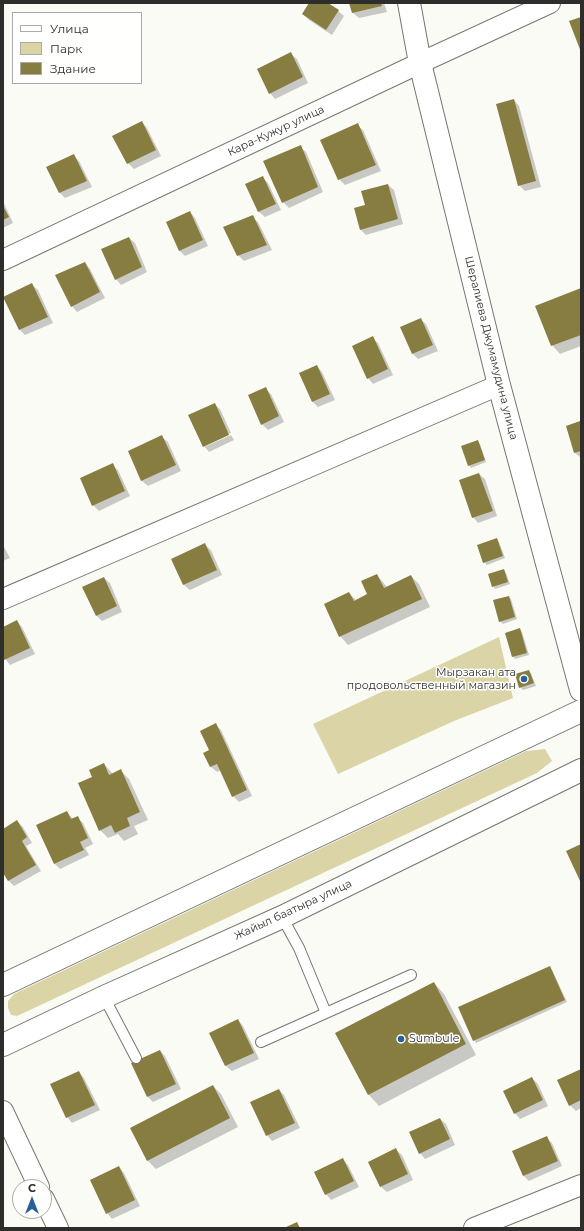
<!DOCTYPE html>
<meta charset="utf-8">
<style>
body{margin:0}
#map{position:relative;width:584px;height:1231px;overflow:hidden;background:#fbfbf5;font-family:Montserrat,sans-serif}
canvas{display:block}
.frame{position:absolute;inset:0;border:4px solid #2e2d2b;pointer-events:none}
.legend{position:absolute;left:12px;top:12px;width:130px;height:72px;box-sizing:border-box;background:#fffffe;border:1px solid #ababaa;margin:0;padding:5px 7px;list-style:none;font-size:12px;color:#2e2d2b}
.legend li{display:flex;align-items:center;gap:8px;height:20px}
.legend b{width:20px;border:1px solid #ababaa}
.north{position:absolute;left:12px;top:1179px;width:40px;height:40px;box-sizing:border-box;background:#fffffe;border:1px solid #ababaa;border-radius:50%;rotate:0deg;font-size:11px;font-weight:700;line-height:16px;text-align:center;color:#2e2d2b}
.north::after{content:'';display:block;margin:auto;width:14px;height:18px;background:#286199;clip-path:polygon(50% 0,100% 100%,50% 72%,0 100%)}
</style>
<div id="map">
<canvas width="584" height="1231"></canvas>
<div class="frame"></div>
<ul class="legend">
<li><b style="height:5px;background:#fff"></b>Улица</li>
<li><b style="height:11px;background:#dbd4a6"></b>Парк</li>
<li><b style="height:11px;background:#877d41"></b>Здание</li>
</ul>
<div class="north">С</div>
</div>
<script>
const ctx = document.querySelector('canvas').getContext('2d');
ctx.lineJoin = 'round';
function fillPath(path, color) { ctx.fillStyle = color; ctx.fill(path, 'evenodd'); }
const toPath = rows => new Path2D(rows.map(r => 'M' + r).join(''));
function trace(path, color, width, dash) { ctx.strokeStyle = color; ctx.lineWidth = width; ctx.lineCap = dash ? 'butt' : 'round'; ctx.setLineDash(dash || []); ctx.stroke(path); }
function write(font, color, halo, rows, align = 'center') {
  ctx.font = font + ' Montserrat,sans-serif'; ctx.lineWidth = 3; ctx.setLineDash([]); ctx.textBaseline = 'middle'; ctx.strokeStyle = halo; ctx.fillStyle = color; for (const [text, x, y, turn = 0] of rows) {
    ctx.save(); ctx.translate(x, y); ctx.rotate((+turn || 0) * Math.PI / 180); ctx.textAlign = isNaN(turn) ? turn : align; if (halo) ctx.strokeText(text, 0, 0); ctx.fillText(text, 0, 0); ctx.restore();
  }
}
const green = toPath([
 [499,637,513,698,454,721,338,774,313,724],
 [545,749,552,761,537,773,17,1016,11,1015,8,1008,8,1001,14,994,526,751]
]);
const shadow = toPath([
 [310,3,326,3,338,11,344,16,332,35,309,20,303,14],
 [351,3,384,3,387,12,359,18,353,13],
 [291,54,297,59,308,83,275,99,270,93],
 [514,100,519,106,541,187,525,191,519,185],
 [142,122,147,128,161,156,134,169,128,163],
 [357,125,363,130,381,171,345,185,339,179],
 [300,147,306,152,323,192,289,208,283,202],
 [73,155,79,161,92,187,65,198,60,193,47,167],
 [262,177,268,183,281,210,265,217,259,212,247,184],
 [388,185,394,190,403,224,366,235,360,229,366,206],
 [3,201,13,223,3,228],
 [190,212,195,218,208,246,185,256,180,251,167,223],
 [252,217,258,222,272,250,244,261,238,255],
 [129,238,135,243,147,272,121,285,116,279],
 [85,263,90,269,105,298,77,312,72,306],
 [32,285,38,290,53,323,25,335,20,330,5,297],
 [581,289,581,346,560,354,552,345],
 [420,319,426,324,438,351,418,359,413,354,401,328],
 [372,338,378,343,393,375,373,384,368,378],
 [317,366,322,372,335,400,318,407,313,402,300,374],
 [265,388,271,394,284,422,268,430,262,424],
 [214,404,220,409,231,433,204,445,204,447,231,435,234,440,209,452,204,446],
 [580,422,581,423,581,458,575,453,567,426],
 [162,437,168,442,181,471,148,486,142,481,129,452],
 [477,441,480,444,486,462,471,468,469,465],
 [112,465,118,470,130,496,99,511,93,505],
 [479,474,485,479,497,516,478,523,473,517],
 [497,539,499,542,505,558,487,565,484,562],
 [3,545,10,558,3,561],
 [205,545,211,550,222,575,190,590,184,585,172,560],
 [504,570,506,573,510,584,495,589,493,586],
 [377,575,387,587,411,576,419,584,430,607,348,645,340,636,349,593,357,601,369,595],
 [104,578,110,583,122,612,102,621,96,615],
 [509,597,511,599,517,619,503,624,500,621],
 [17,621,22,627,35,654,10,665,3,656,3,628],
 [520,630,522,632,529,655,515,659,513,656],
 [529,671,531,673,536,686,523,690,520,687],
 [216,725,221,730,252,796,239,802,233,796,221,770,217,772,211,767,205,753,211,750],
 [104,764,113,774,121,771,129,779,148,820,134,826,138,834,124,841,118,834,108,838,100,830],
 [67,812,73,819,77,817,83,823,93,844,85,848,89,855,60,869,54,863],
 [17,821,23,827,32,843,26,846,41,871,14,886,9,881,3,871,3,830],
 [549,967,552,970,567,1002,476,1043,474,1040],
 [434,983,444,994,476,1055,379,1106,369,1095,337,1034],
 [238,1020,243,1026,259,1059,232,1071,226,1066,211,1033],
 [160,1051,165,1056,181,1089,153,1102,148,1097],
 [581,1070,581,1108,576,1111,570,1105],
 [79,1072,84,1078,100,1110,72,1123,67,1117],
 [532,1078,538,1084,548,1106,520,1119,515,1113],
 [213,1086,221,1094,238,1127,156,1169,148,1161,131,1128],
 [279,1090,284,1095,300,1128,272,1141,267,1135],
 [440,1119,446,1124,455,1145,425,1159,420,1153],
 [546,1137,552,1143,562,1166,529,1181,523,1175],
 [396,1150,402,1155,413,1180,387,1192,381,1187,370,1162],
 [343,1160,348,1165,359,1187,331,1200,326,1194],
 [119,1167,124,1173,140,1206,112,1219,107,1213]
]);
const building = toPath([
 [309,3,328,3,339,10,326,30,302,14],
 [349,3,381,3,382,6,352,13],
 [581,17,581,52,569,21],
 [291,52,303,77,269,94,257,69],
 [514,99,536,181,518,186,496,104],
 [142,121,156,150,127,164,112,136],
 [358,123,376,165,338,180,320,140],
 [301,145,318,187,282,203,263,161],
 [74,154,87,181,59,193,46,167],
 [263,176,276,204,258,212,245,184],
 [388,184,398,219,360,230,354,208,365,205,361,191],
 [3,206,9,217,3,220],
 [190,211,203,240,179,251,166,222],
 [253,215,267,245,237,256,223,227],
 [129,237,142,267,115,280,101,249],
 [85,262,100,292,71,307,55,275],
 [32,283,48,317,19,330,3,297],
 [581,288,581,335,551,346,535,306],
 [421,318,433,345,412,354,400,327],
 [373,336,388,369,367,379,352,346],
 [317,365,330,394,312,402,299,373],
 [266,387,279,416,261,425,248,395],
 [215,403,229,435,203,447,188,415],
 [580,421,581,451,574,453,566,426],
 [162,435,176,465,141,481,128,451],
 [478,440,485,460,468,466,461,446],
 [113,463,125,491,92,506,80,478],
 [479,473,493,511,472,518,459,480],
 [497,538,503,556,483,563,477,545],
 [205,543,217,570,183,585,171,559],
 [504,569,508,582,492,587,488,574],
 [377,574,384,588,411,575,422,599,339,637,324,604,349,592,354,601,367,594,361,581],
 [104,577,117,606,96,616,82,587],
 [509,596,515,617,499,622,493,600],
 [17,620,30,648,4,660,3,627],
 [520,628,527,653,512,657,505,633],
 [529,670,534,683,519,688,515,674],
 [216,723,247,790,232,797,217,764,210,767,203,753,209,750,200,731],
 [104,763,109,775,121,769,140,812,127,818,130,826,115,833,111,825,99,831,78,783,92,777,89,770],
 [67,811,71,819,78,816,88,838,80,842,84,850,54,864,36,825],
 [17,820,27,837,22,841,36,865,8,881,3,873,3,829],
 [581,844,581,883,566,851],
 [550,966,565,1000,473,1041,458,1007],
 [434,982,466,1044,368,1095,335,1033],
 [238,1019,254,1053,225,1066,209,1033],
 [160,1050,176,1084,147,1097,131,1063],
 [581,1069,581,1100,569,1106,557,1080],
 [79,1071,95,1105,66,1118,50,1084],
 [532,1077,543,1100,514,1114,503,1091],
 [213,1085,230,1118,147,1161,130,1128],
 [279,1089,295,1123,266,1136,250,1102],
 [440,1118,450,1139,419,1154,409,1132],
 [547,1136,558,1161,523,1176,512,1151],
 [396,1148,408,1174,380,1187,368,1162],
 [343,1158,354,1181,325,1195,314,1172],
 [119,1166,135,1200,106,1214,90,1180],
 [297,1222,300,1228,284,1228]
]);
const lane = toPath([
 [282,917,299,948,326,1013],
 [104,997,136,1058],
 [261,1042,411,975]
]);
const street = toPath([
 [3,260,420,63,550,3],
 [3,599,499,385],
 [3,1111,39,1187],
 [44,1199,58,1228],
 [474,1228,581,1185]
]);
const secondary = toPath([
 [409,3,420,63,499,385,581,690]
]);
const primary = toPath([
 [3,985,581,711],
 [3,1045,104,997,282,917,581,770]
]);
const markers = [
 [524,679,4,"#286199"],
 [401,1039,4,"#286199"]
];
const streetNames = [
 ["Кара-Кужур улица",276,131,-25],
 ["Шералиева Джумамудина улица",491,348,76],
 ["Жайыл баатыра улица",293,910,-25]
];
const poiNames = [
 ["Мырзакан ата",516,673],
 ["продовольственный магазин",516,686],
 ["Sumbule",409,1039,"left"]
];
fillPath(green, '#dbd4a6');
fillPath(shadow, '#0003');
fillPath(building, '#877d41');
trace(lane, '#777671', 12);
trace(street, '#777671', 22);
trace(secondary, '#777671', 24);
trace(primary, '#777671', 24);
trace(lane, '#fff', 10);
trace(street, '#fff', 20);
trace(secondary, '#fff', 22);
trace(primary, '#fff', 22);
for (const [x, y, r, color] of markers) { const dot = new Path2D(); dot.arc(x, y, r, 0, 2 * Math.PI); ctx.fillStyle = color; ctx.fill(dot); trace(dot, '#fffffe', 1.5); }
write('11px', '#2e2d2b', '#fffffe', streetNames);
write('11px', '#2e2d2b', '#fffffe', poiNames, 'right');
</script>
